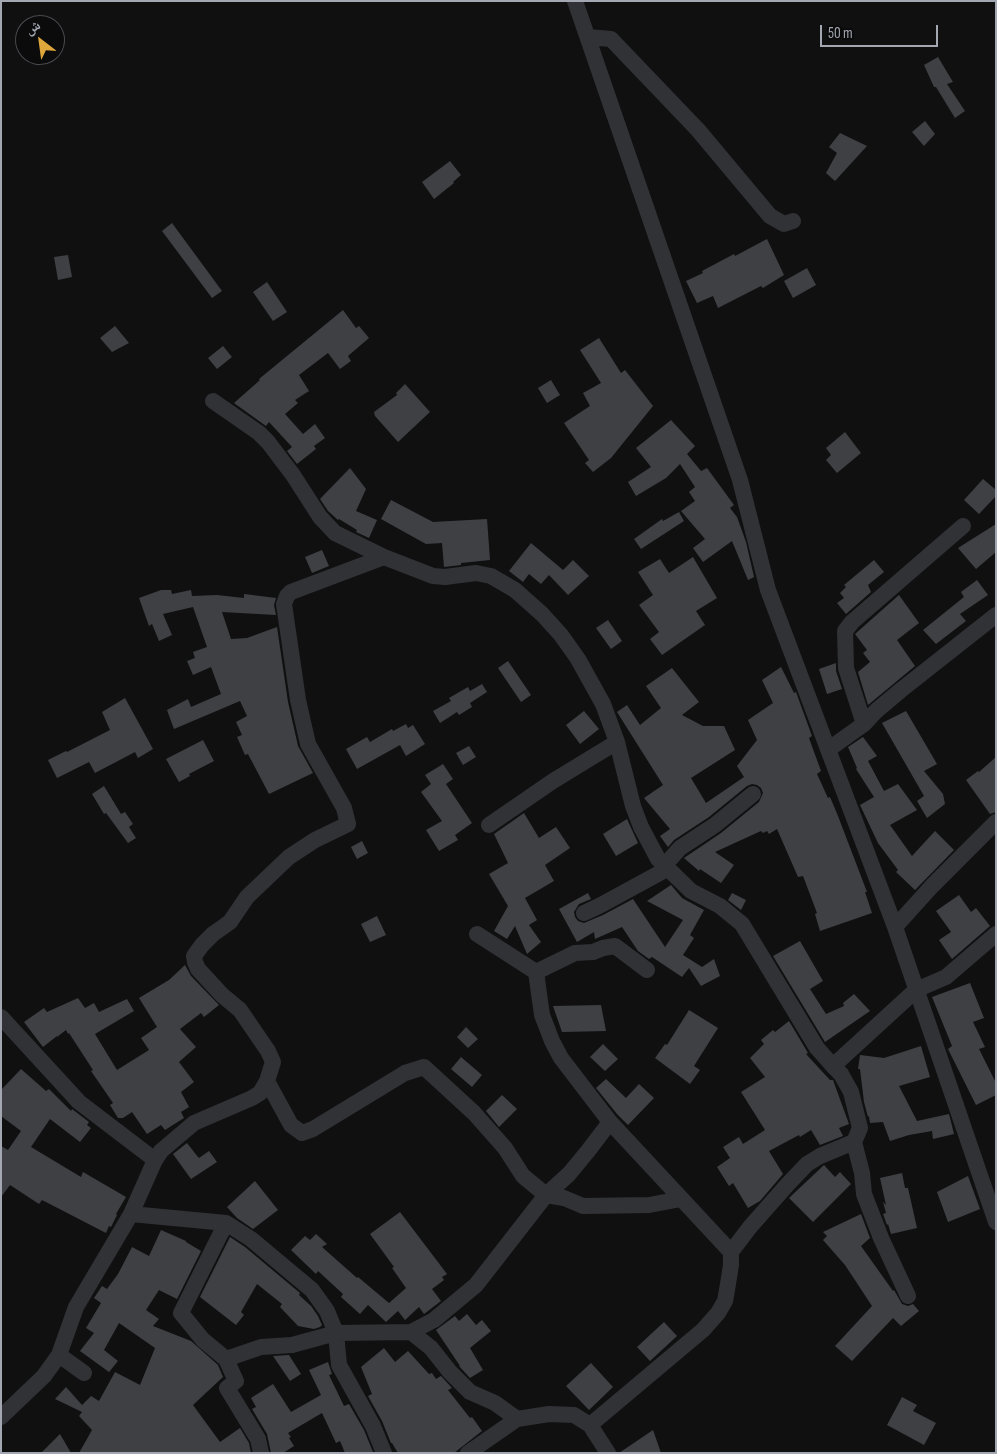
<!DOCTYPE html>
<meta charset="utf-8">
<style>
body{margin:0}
#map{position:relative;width:997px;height:1454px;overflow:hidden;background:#101011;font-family:"Sofia Sans Condensed","Noto Naskh Arabic",sans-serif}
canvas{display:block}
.frame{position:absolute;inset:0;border:2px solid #a3a7b1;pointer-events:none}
.north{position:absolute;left:15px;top:15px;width:50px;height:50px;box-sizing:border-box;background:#0b0b0c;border:1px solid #48494e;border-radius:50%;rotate:330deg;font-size:14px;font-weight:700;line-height:20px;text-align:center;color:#a3a7b1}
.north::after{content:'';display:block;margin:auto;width:18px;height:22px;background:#dea73b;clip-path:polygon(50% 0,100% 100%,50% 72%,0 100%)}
.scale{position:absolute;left:820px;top:25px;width:118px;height:22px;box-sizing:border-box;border:2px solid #a3a7b1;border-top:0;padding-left:6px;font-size:15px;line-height:18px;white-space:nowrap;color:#a3a7b1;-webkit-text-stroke:4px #0b0b0c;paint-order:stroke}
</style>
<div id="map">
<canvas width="997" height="1454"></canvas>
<div class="frame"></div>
<div class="north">ش</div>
<div class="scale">50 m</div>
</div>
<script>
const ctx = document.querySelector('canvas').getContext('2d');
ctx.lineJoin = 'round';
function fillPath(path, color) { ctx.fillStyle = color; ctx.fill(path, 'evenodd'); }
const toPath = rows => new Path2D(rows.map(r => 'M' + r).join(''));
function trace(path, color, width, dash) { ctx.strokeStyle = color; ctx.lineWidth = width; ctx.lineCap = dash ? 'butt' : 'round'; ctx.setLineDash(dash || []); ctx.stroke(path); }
const building = toPath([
 [938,57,953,82,947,84,965,111,955,118,936,87,934,87,924,65],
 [925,121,935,134,924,146,912,132],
 [840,133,867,146,835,181,826,173,837,153,829,147],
 [450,161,461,175,453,182,454,183,434,199,422,182],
 [172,223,222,291,212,298,162,231],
 [767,239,784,275,763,288,761,286,718,308,713,296,697,303,686,281,703,273,702,271,734,254,735,256],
 [68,255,72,277,58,280,54,257],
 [807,268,816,285,793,298,784,281],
 [267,282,287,312,273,321,253,292],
 [343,310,356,328,359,326,369,338,348,356,351,361,340,369,328,353,299,375,309,391,295,400,298,403,285,414,303,434,315,424,325,438,314,446,316,449,297,464,287,451,292,447,269,422,266,426,234,403,260,380,259,379],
 [115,326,129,343,112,352,100,338],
 [599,338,621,373,625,370,653,406,611,458,593,472,585,463,589,460,564,423,590,406,583,393,601,383,580,350],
 [223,346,232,357,217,369,208,358],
 [551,380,560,395,547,403,538,388],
 [405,384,430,412,398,442,375,416,374,412,397,395,396,393],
 [671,420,695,446,687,454,701,471,707,468,734,505,730,508,737,517,746,542,754,577,748,580,732,541,703,562,693,548,705,539,681,511,695,501,689,492,695,487,680,464,666,478,636,496,628,482,651,467,636,448],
 [845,432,861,453,837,473,826,460,831,455,826,448],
 [350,468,366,489,356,511,377,520,369,538,356,532,357,530,339,519,338,520,328,511,320,499],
 [983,479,996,490,996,496,979,514,964,500],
 [391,500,433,522,487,519,490,560,461,563,461,565,444,567,442,543,426,544,381,519],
 [679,512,684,521,641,549,634,539,662,519,663,521],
 [996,524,996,552,976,569,958,548],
 [531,543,563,570,573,560,589,576,568,595,549,575,541,584,529,574,523,582,509,571],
 [322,550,329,566,312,573,305,557],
 [693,557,717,598,696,611,705,625,662,655,650,639,659,632,639,605,653,595,638,572,660,559,669,573],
 [874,560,884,572,868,585,871,592,846,614,837,603,844,598,840,593,846,587,844,585],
 [977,580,988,595,960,614,966,621,936,644,923,630,964,597,961,592],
 [161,590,171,590,172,594,191,590,192,596,217,595,244,598,244,594,276,598,274,605,276,615,222,612,231,639,247,638,277,627,288,702,298,746,313,773,269,794,248,754,245,755,237,737,242,735,236,722,247,716,240,701,174,729,167,710,188,699,191,707,221,694,211,667,193,675,187,661,195,658,193,652,207,647,193,607,163,614,172,635,159,641,152,624,149,626,139,598],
 [899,595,919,623,897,640,915,666,868,705,858,672,870,662,863,653,867,650,855,634],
 [608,620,622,641,611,649,596,628],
 [508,661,531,695,521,702,498,668],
 [836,663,836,671,842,689,827,694,819,669],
 [781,667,794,693,796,692,812,736,809,738,821,771,817,774,828,798,830,797,838,816,867,892,865,892,872,913,820,931,815,914,817,913,803,876,798,877,777,829,769,834,767,831,763,833,761,831,715,852,734,865,721,883,700,869,699,871,684,858,721,833,759,802,763,793,761,788,757,785,752,784,747,786,709,817,674,840,668,847,660,836,670,829,644,798,663,785,617,712,627,705,640,725,661,708,646,686,672,668,699,702,682,715,703,726,724,726,735,750,691,778,706,803,744,777,737,766,757,740,748,720,773,703,762,680],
 [482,684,487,692,470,703,472,707,459,715,457,712,440,723,433,711,451,701,449,698,468,687,470,691],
 [125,698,153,749,138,758,135,752,95,773,89,762,57,778,48,760,66,751,67,752,110,730,102,712],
 [584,711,599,729,580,744,566,725],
 [906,711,937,764,924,771,943,794,945,804,927,818,917,801,924,796,882,723],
 [406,724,408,728,413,725,425,744,406,756,400,745,357,769,346,749,367,737,370,742,392,729,393,731],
 [863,737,877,756,868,761,884,791,898,784,917,810,890,825,912,856,935,831,954,850,915,890,896,872,898,870,878,843,860,805,874,797,856,769,857,768,848,747],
 [203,740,214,761,189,774,190,776,179,782,166,759],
 [469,746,476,757,463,765,456,753],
 [996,757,996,812,990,814,966,780,978,771,979,772],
 [443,764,453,779,446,784,472,823,455,835,458,840,439,851,426,830,442,821,421,792,431,784,425,775],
 [104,786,121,814,125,812,133,824,129,827,136,838,128,843,106,813,104,814,92,794],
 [524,813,539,838,556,827,570,848,545,865,554,881,525,898,537,920,529,925,541,942,527,954,515,926,507,939,494,931,508,906,489,874,508,863,494,834],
 [627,819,638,843,616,856,603,834],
 [362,841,368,853,357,859,351,847],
 [671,885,682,898,704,910,690,935,694,938,683,955,702,967,714,959,720,976,701,986,689,968,682,977,652,957,649,959,638,951,622,927,595,939,594,932,577,942,559,909,588,893,591,899,579,904,574,912,575,917,578,921,584,923,603,915,633,899,665,947,683,920,647,901],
 [732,893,746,900,741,910,728,900],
 [959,895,971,912,976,908,990,926,952,959,939,940,951,932,936,911],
 [377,916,386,935,370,942,361,924],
 [800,941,823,981,810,989,826,1014,844,1006,843,1003,854,994,870,1011,825,1042,773,956],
 [185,965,191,976,219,1005,204,1017,201,1013,180,1029,196,1047,179,1062,194,1082,181,1092,189,1107,181,1112,184,1118,165,1130,161,1125,147,1134,132,1112,123,1118,118,1118,110,1105,113,1103,91,1071,93,1070,69,1033,68,1034,66,1030,57,1037,57,1036,43,1047,24,1022,44,1008,47,1012,78,998,85,1008,94,1003,99,1012,127,999,134,1011,95,1034,117,1070,149,1050,141,1038,157,1027,139,998,169,980],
 [970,983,984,1018,973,1022,985,1047,979,1049,996,1083,996,1095,976,1105,948,1049,952,1046,932,997],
 [601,1005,606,1031,562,1032,553,1006],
 [689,1010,718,1028,694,1066,700,1070,690,1084,655,1058,665,1044,667,1045],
 [789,1021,808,1053,806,1054,830,1080,833,1080,849,1124,839,1128,843,1136,820,1145,811,1130,800,1137,799,1135,769,1151,783,1174,760,1201,748,1208,733,1183,729,1186,717,1167,730,1158,723,1147,739,1137,743,1144,765,1130,741,1092,765,1077,750,1058,764,1044,761,1040,773,1030,775,1032],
 [466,1027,478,1039,468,1048,457,1037],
 [603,1044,618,1059,605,1071,590,1057],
 [921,1046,930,1077,899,1086,917,1121,949,1114,954,1134,933,1139,932,1131,909,1135,890,1141,883,1122,870,1123,869,1116,868,1117,864,1102,860,1069,858,1069,860,1055,884,1058],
 [461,1057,482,1075,472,1087,451,1069],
 [21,1069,46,1091,49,1089,71,1111,72,1109,89,1122,87,1125,91,1128,80,1142,50,1119,31,1147,81,1177,83,1172,126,1197,116,1214,117,1215,111,1227,109,1226,106,1233,42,1200,39,1204,10,1185,1,1197,1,1146,8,1150,21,1131,1,1116,1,1090],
 [606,1079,626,1098,639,1084,654,1098,628,1125,617,1114,596,1088],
 [502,1095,517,1109,499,1127,486,1111],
 [187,1143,198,1157,199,1158,209,1151,217,1162,191,1179,173,1154],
 [824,1165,835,1177,840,1172,851,1184,813,1222,789,1198],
 [902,1173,905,1188,908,1188,917,1228,891,1234,888,1224,887,1225,883,1214,886,1213,883,1202,886,1205,880,1178],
 [968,1176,980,1209,948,1222,937,1192],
 [255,1181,278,1210,253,1229,237,1218,227,1207],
 [400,1212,447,1274,442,1277,444,1280,432,1289,441,1301,424,1314,419,1307,405,1320,398,1311,386,1322,368,1305,360,1314,341,1297,343,1294,318,1271,316,1274,291,1250,305,1236,310,1240,316,1234,327,1244,322,1247,357,1278,358,1277,389,1303,406,1288,392,1268,394,1267,370,1234],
 [861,1214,870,1238,861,1246,893,1291,894,1290,902,1304,908,1306,913,1304,919,1311,901,1326,893,1318,852,1361,835,1346,872,1306,845,1265,823,1240,827,1236,823,1232],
 [161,1230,186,1241,186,1242,201,1251,177,1299,159,1290,146,1310,159,1319,153,1326,191,1341,218,1365,223,1377,193,1405,220,1442,240,1428,249,1443,251,1453,79,1453,92,1430,79,1416,82,1412,55,1399,66,1387,82,1405,91,1396,99,1401,115,1372,140,1385,155,1348,119,1323,104,1350,118,1361,109,1372,80,1351,94,1333,86,1328,101,1303,94,1298,102,1286,107,1289,118,1274,132,1247,149,1256],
 [230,1237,245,1247,300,1293,299,1295,311,1306,318,1316,322,1325,320,1327,314,1329,298,1326,280,1307,282,1304,257,1284,241,1312,244,1315,236,1325,200,1297],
 [467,1314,476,1325,482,1320,491,1331,470,1348,483,1370,470,1378,459,1366,460,1366,436,1330,455,1316,459,1321],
 [664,1322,677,1336,650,1361,637,1347],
 [384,1348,395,1362,408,1351,429,1374,432,1373,436,1379,441,1376,452,1388,448,1390,470,1418,472,1417,482,1431,454,1453,398,1453,392,1443,391,1443,382,1421,368,1396,372,1394,361,1367],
 [289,1355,301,1374,290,1381,273,1356],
 [328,1362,332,1374,329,1375,344,1406,349,1404,364,1430,373,1452,345,1453,340,1441,336,1443,322,1413,288,1433,291,1437,289,1438,294,1446,283,1453,271,1453,267,1434,252,1409,256,1407,251,1398,273,1384,291,1412,321,1395,309,1370],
 [591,1363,613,1387,589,1410,566,1386],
 [902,1397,917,1405,913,1411,936,1423,924,1445,887,1425],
 [653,1430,661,1453,619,1453],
 [60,1434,71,1453,41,1453]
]);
const minor = toPath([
 [575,1,740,480,768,590,895,927,996,1222],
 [588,37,611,39,698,130,770,216,784,224,793,221],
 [213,401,259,433,268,442,293,475,320,517,335,533,384,557,433,576,445,577,476,573,491,576,515,590,542,614,561,635,578,659,603,704,617,742,633,806,641,827,658,859,691,891,720,906,742,924,817,1048,833,1066],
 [864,724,876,711,901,690,996,615],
 [829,749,864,724,846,668,845,631,852,622,963,526],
 [489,825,553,781,617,742],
 [664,866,680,848,715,825,753,794],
 [584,913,599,906,667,869],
 [895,927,932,886,996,822],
 [477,934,536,972],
 [647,970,615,946,603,948,593,952,575,953,536,972,542,1015,552,1041,561,1058,610,1122,731,1252],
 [1,1017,79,1102,155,1160],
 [267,1081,291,1125,302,1133,313,1129,405,1073,424,1067,474,1113,505,1148,523,1176,546,1195,569,1174,588,1151,610,1122],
 [131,1214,226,1223,251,1239,312,1290,327,1311,336,1333,339,1365,373,1426,384,1453],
 [226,1223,181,1313,203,1340,226,1359,261,1347,292,1345,336,1333,411,1332,431,1348,450,1372,470,1392,495,1403,517,1419,549,1414,574,1415,590,1425,608,1453],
 [908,1296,881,1238,864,1194,862,1173,854,1142,860,1128,851,1092,841,1074,833,1066,916,990,946,977,996,934],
 [411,1332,434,1320,476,1285,546,1195,564,1198,583,1206,649,1205,681,1199],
 [59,1355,84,1373],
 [226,1359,236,1381,227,1388,258,1439,261,1453],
 [1,1417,44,1376,59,1355,76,1307,131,1214,155,1160,161,1151,194,1123,252,1098,260,1093,267,1081,273,1062,268,1051,240,1010,222,995,198,969,195,962,194,956,202,945,213,934,230,922,247,897,289,857,315,840,348,824,344,808,308,744,298,700,284,604,287,596,291,592,384,557],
 [590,1425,703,1330,718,1313,725,1301,727,1290,731,1265,731,1252,750,1227,787,1185,807,1164,820,1156,854,1142],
 [468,1453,517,1419]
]);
fillPath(building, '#3f4044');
trace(minor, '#313236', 16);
</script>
